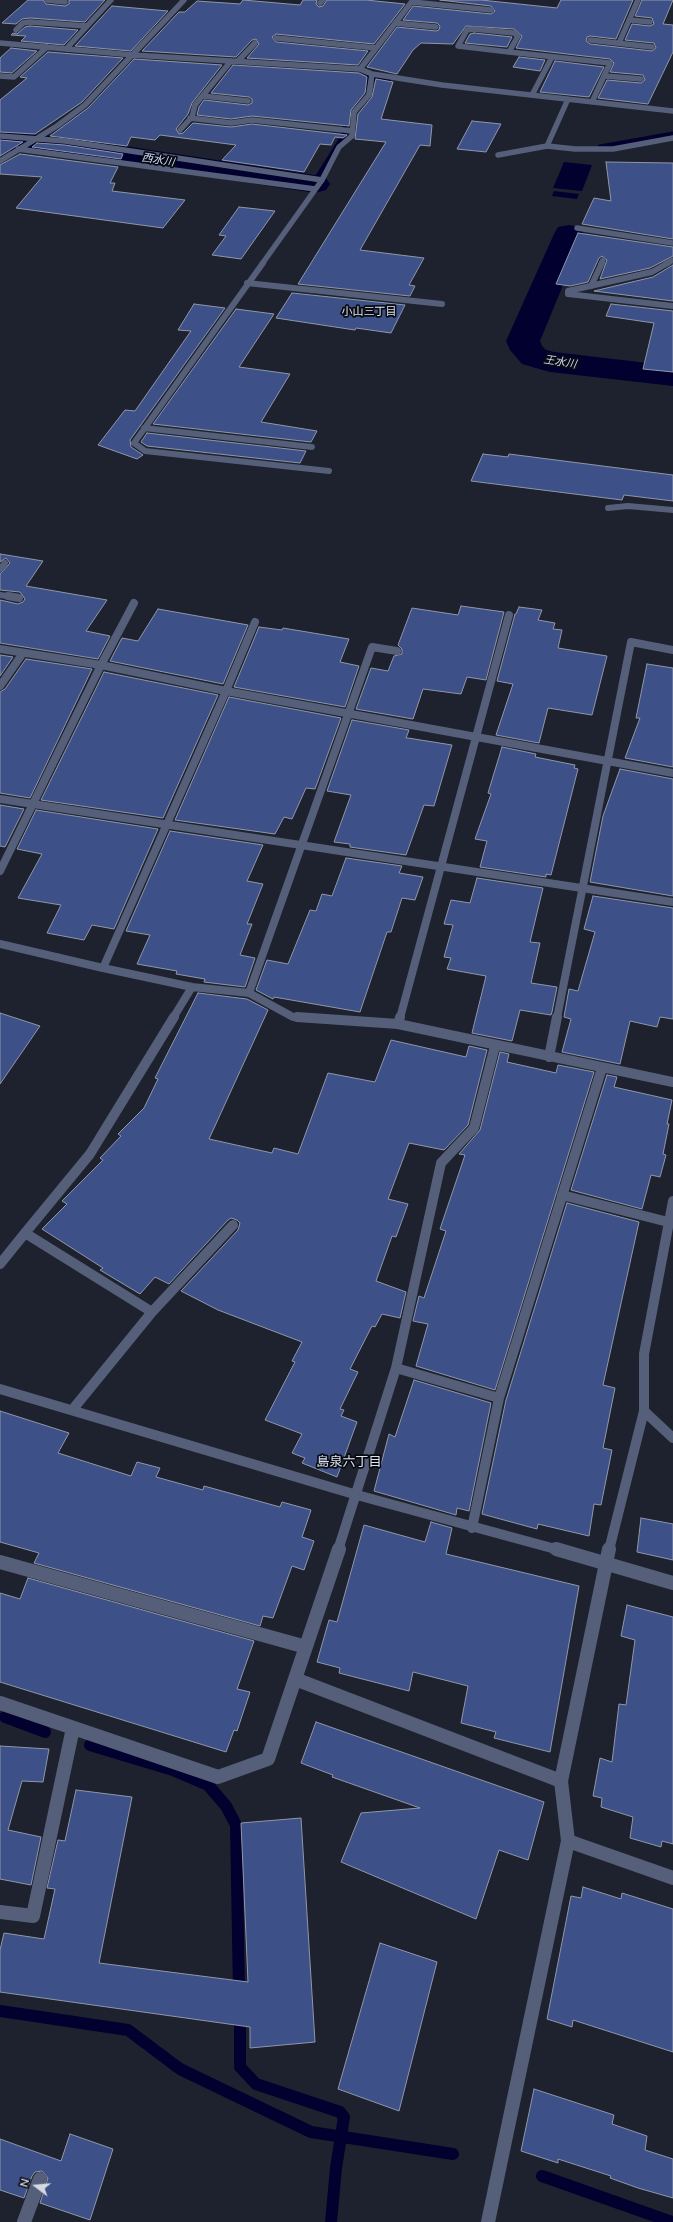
<!DOCTYPE html>
<meta charset="utf-8">
<style>
body{margin:0}
#map{position:relative;width:673px;height:2222px;overflow:hidden;background:#1d222e;font-family:Mulish,sans-serif}
canvas{display:block}
.north{position:absolute;left:16px;top:2166px;width:40px;height:40px;-webkit-text-stroke:3px #090b11;paint-order:stroke;rotate:286deg;font-size:11px;font-weight:700;line-height:16px;text-align:center;color:#d5d9e2}
.north::after{content:'';display:block;margin:auto;width:14px;height:18px;background:#d5d9e2;clip-path:polygon(50% 0,100% 100%,50% 72%,0 100%)}
</style>
<div id="map">
<canvas width="673" height="2222"></canvas>
<div class="north">N</div>
</div>
<script>
const ctx = document.querySelector('canvas').getContext('2d');
ctx.lineJoin = 'round';
function fillPath(path, color) { ctx.fillStyle = color; ctx.fill(path, 'evenodd'); }
const toPath = rows => new Path2D(rows.map(r => 'M' + r).join(''));
function trace(path, color, width, dash) { ctx.strokeStyle = color; ctx.lineWidth = width; ctx.lineCap = dash ? 'butt' : 'round'; ctx.setLineDash(dash || []); ctx.stroke(path); }
function write(font, color, halo, rows, align = 'center') {
  ctx.font = font + ' Mulish,"Noto Sans JP",sans-serif'; ctx.lineWidth = 3.5; ctx.setLineDash([]); ctx.textBaseline = 'middle'; ctx.strokeStyle = halo; ctx.fillStyle = color; for (const [text, x, y, turn = 0] of rows) {
    ctx.save(); ctx.translate(x, y); ctx.rotate((+turn || 0) * Math.PI / 180); ctx.textAlign = isNaN(turn) ? turn : align; if (halo) ctx.strokeText(text, 0, 0); ctx.fillText(text, 0, 0); ctx.restore();
  }
}
const water = toPath([
 [564,162,592,165,582,191,553,188],
 [554,191,579,194,577,199,552,196]
]);
const streamFar1 = toPath([
 [363,91,367,78,389,79],
 [600,147,673,134],
 [313,184,344,135,346,114]
]);
const stream = toPath([
 [5,1717,45,1732],
 [90,1745,173,1770,208,1785,226,1806,236,1825,239,1992],
 [0,2011,128,2030,180,2069,311,2132,453,2154],
 [240,2014,240,2067,256,2084,340,2112,344,2117,336,2168,331,2222],
 [542,2176,672,2222]
]);
const river = toPath([
 [0,132,66,137,315,175,326,178,330,184,326,190,315,193,66,155,0,150,0,132],
 [569,225,580,227,584,234,540,341,542,346,546,350,554,352,673,366,673,386,550,372,522,364,510,350,506,341,554,234,558,227,569,225]
]);
const building = toPath([
 [28,0,43,0,46,4,65,6,69,4,69,0,105,0,85,22,30,18,22,19,16,24,2,23,28,0],
 [243,0,300,5,303,0,317,0,316,4,319,7,323,6,327,0,366,0,405,4,374,44,276,34,272,37,276,42,368,51,358,65,247,58,259,44,256,39,252,40,236,57,142,51,179,12,185,12,197,1,240,4,243,0],
 [440,0,481,0,557,8,561,0,633,0,616,39,590,36,587,37,586,41,590,44,652,51,656,48,654,43,625,40,632,24,650,26,654,24,652,18,635,16,642,0,673,0,663,24,673,25,673,52,648,104,598,98,607,80,641,83,645,80,643,75,610,72,614,63,610,59,516,48,522,36,514,29,466,26,453,44,421,43,413,50,397,74,367,67,397,27,436,31,439,30,440,26,437,23,403,20,413,6,491,14,495,11,491,6,440,0],
 [112,6,168,11,131,51,75,46,112,6],
 [30,26,78,30,64,45,21,41,26,36,11,35,13,33,17,34,25,27,30,26],
 [474,33,512,37,507,47,465,43,470,34,474,33],
 [11,48,37,51,12,73,0,72,0,58,11,48],
 [48,52,123,58,82,102,35,134,0,132,0,100,27,78,20,77,48,52],
 [519,57,545,60,540,71,513,67,519,57],
 [134,59,222,65,192,103,188,114,176,129,179,134,183,133,193,123,231,127,252,124,347,135,343,138,335,137,331,145,320,144,304,172,222,160,236,145,160,135,155,140,131,137,127,146,50,136,88,108,134,59],
 [555,61,604,67,589,97,540,92,555,61],
 [233,65,359,73,367,77,365,93,351,110,349,126,252,116,231,119,197,115,199,107,204,100,248,105,252,103,252,99,249,97,211,93,233,65],
 [376,79,393,82,381,119,432,125,430,146,420,145,360,250,424,258,409,285,415,286,410,296,298,284,386,142,355,139,358,114,372,97,376,79],
 [472,121,501,124,486,152,457,149,472,121],
 [0,140,23,142,0,156,0,140],
 [37,143,65,145,123,154,121,159,32,147,37,143],
 [20,154,118,167,110,183,115,183,112,191,185,200,163,228,16,208,42,177,0,174,0,165,20,154],
 [606,162,673,163,673,239,582,224,594,198,611,201,606,162],
 [239,207,275,211,241,259,212,255,226,236,219,235,239,207],
 [578,233,673,247,673,256,650,268,600,279,607,260,602,256,599,258,588,282,570,286,556,284,578,233],
 [673,265,673,301,594,291,653,277,673,265],
 [292,293,405,305,391,333,356,328,355,330,276,318,292,293],
 [194,304,225,308,130,440,131,447,143,455,137,459,98,445,125,410,135,411,191,331,178,330,194,304],
 [611,304,673,311,673,372,643,369,654,323,606,316,611,304],
 [236,309,274,314,239,367,290,374,261,422,317,431,311,442,153,424,236,309],
 [147,433,306,451,300,463,147,446,141,442,147,433],
 [483,454,508,457,509,454,673,475,673,501,624,495,622,500,471,481,483,454],
 [0,554,43,561,26,586,107,600,86,631,110,636,98,659,0,643,0,600,18,604,23,602,25,599,20,592,0,590,0,574,10,563,6,558,0,562,0,554],
 [461,606,504,612,486,680,467,677,461,694,423,689,413,719,356,709,371,668,388,671,394,656,402,654,402,649,398,645,412,608,458,615,461,606],
 [519,607,542,610,538,620,555,623,553,629,562,630,558,648,607,656,592,715,548,708,539,743,496,735,513,684,497,681,515,614,516,614,519,607],
 [158,609,248,625,223,684,110,661,122,638,138,641,158,609],
 [259,627,282,630,283,628,349,639,340,662,359,666,345,707,234,687,259,627],
 [0,655,13,657,0,676,0,655],
 [26,659,92,669,30,798,0,793,0,692,5,689,26,659],
 [647,664,673,668,673,767,625,758,640,718,636,718,647,664],
 [104,672,218,695,163,818,41,800,104,672],
 [229,697,341,718,315,789,306,788,292,819,284,817,275,834,175,820,229,697],
 [352,720,409,730,406,738,408,738,452,745,434,806,424,805,406,855,350,847,350,844,334,842,351,795,327,791,352,720],
 [502,747,536,754,535,757,575,765,574,768,578,769,551,875,546,874,546,877,480,867,487,841,475,839,491,794,488,793,502,747],
 [620,769,673,779,673,896,590,882,603,816,620,769],
 [0,805,24,809,5,847,0,846,0,805],
 [36,810,158,829,114,929,92,925,84,940,47,933,61,905,18,898,42,854,17,849,36,810],
 [170,831,263,845,247,881,263,884,247,924,252,924,240,955,255,958,245,987,204,982,205,979,176,974,177,971,137,964,150,935,126,931,170,831],
 [346,858,402,866,399,873,423,877,415,900,402,898,391,932,387,932,360,1012,274,997,273,999,256,990,267,960,288,964,310,910,316,911,322,894,332,896,346,858],
 [477,878,543,888,530,942,540,943,531,983,557,987,552,1012,551,1015,520,1010,512,1041,472,1033,486,976,447,969,451,958,444,957,453,925,444,924,451,900,470,903,477,878],
 [593,896,673,908,673,1019,660,1017,657,1027,630,1021,620,1064,562,1052,571,1019,564,1017,569,989,578,991,595,932,584,929,593,896],
 [198,993,247,999,268,1010,209,1139,272,1153,274,1148,298,1154,328,1073,375,1082,391,1040,466,1057,469,1046,487,1050,468,1125,444,1150,409,1143,388,1199,408,1204,396,1237,392,1236,376,1281,406,1292,400,1318,382,1314,375,1327,372,1326,350,1369,358,1372,340,1409,344,1410,341,1416,357,1422,337,1477,302,1463,305,1458,292,1453,302,1434,265,1420,295,1362,292,1361,302,1342,218,1310,181,1291,238,1230,240,1223,237,1220,231,1218,228,1220,169,1284,155,1277,140,1294,100,1270,103,1268,42,1229,67,1204,62,1201,103,1160,100,1158,121,1136,118,1134,144,1108,158,1079,155,1078,198,993],
 [0,1013,40,1026,0,1084,0,1013],
 [500,1052,509,1054,507,1062,556,1073,558,1065,594,1072,495,1390,416,1366,428,1324,413,1321,419,1296,424,1298,446,1231,440,1229,465,1155,459,1154,480,1130,500,1052],
 [607,1075,617,1077,614,1087,672,1100,667,1124,669,1124,663,1154,666,1155,660,1177,651,1175,642,1209,571,1190,607,1075],
 [567,1203,639,1222,603,1385,615,1388,603,1448,612,1450,601,1505,594,1504,589,1536,538,1524,537,1529,482,1514,506,1400,567,1203],
 [414,1380,491,1403,469,1511,457,1508,456,1515,374,1491,389,1434,395,1437,414,1380],
 [0,1411,69,1433,58,1453,131,1476,137,1462,160,1468,156,1477,203,1490,204,1486,280,1507,282,1502,311,1510,302,1537,314,1541,304,1570,292,1566,273,1618,263,1616,260,1626,34,1563,39,1553,0,1542,0,1411],
 [641,1518,673,1524,673,1560,637,1552,641,1518],
 [431,1522,452,1528,446,1554,579,1586,550,1752,494,1738,496,1732,461,1723,468,1686,413,1672,409,1691,339,1673,340,1668,317,1662,329,1620,337,1622,364,1525,425,1542,431,1522],
 [28,1578,254,1641,237,1689,250,1692,237,1731,234,1730,226,1752,0,1682,0,1593,20,1599,28,1578],
 [627,1605,673,1617,673,1844,662,1841,661,1847,630,1838,633,1817,601,1807,602,1798,593,1796,600,1758,612,1762,619,1704,626,1705,635,1640,621,1636,627,1605],
 [316,1722,544,1802,528,1860,499,1850,476,1919,341,1862,361,1813,420,1808,332,1777,333,1775,301,1763,316,1722],
 [0,1746,49,1749,43,1782,22,1781,8,1830,41,1837,31,1885,0,1879,0,1746],
 [76,1790,132,1797,99,1963,248,1982,241,1823,301,1818,315,2042,250,2048,250,2027,0,1992,0,1950,4,1933,44,1939,55,1889,47,1888,58,1840,65,1841,76,1790],
 [583,1887,621,1899,622,1893,673,1909,673,2052,573,2020,572,2027,547,2019,571,1896,581,1898,583,1887],
 [380,1943,437,1962,399,2111,338,2089,380,1943],
 [534,2089,614,2115,612,2124,647,2136,645,2150,673,2159,673,2198,638,2188,610,2178,611,2176,558,2159,558,2163,521,2151,534,2089],
 [70,2134,113,2149,90,2220,40,2203,48,2178,42,2171,35,2172,32,2176,24,2198,0,2190,0,2139,61,2161,70,2134]
]);
const laneFar1 = toPath([
 [320,3,323,0],
 [630,20,650,22],
 [395,23,436,27],
 [238,61,255,43],
 [605,76,641,79],
 [577,228,673,243],
 [601,264,603,260]
]);
const lane = toPath([
 [591,286,602,263]
]);
const streetFar4 = toPath([
 [47,0,65,2],
 [412,2,491,10],
 [474,29,514,33,518,36,509,52,458,46,467,30,474,29],
 [16,30,23,23,30,22,87,26],
 [276,38,376,48],
 [590,40,652,47],
 [0,43,133,55,360,69,372,74,442,85,673,111],
 [619,43,638,0],
 [66,49,111,0],
 [509,52,610,63,592,102],
 [360,69,413,0],
 [0,76,14,77,47,47],
 [532,95,552,57],
 [203,96,248,101],
 [190,118,231,123,252,120,353,131],
 [180,130,192,117,195,105,231,61],
 [0,136,65,141,322,180],
 [547,146,568,99],
 [18,149,315,189],
 [498,155,547,146,575,149,613,149,673,138],
 [0,161,57,126,85,105,184,0],
 [262,264,322,180,339,147,352,136,354,112,369,95,372,74],
 [666,264,673,260]
]);
const streetFar3 = toPath([
 [263,263,134,443,145,451,329,471],
 [668,263,652,272,568,291,568,294,673,306],
 [247,283,442,304],
 [144,428,312,447],
 [608,508,628,506,673,510],
 [0,569,5,563],
 [0,595,14,597]
]);
const streetFar2 = toPath([
 [8,596,19,598],
 [0,649,101,665,226,691,255,622],
 [0,686,23,653],
 [0,799,673,902],
 [0,871,101,665,134,603],
 [0,944,103,968],
 [249,993,372,647,397,651],
 [173,1018,192,987],
 [312,1018,293,1017,249,993,192,987,103,968,226,691,673,773],
 [400,1018,509,615],
 [557,1018,631,642,673,650]
]);
const streetFar1 = toPath([
 [297,1017,398,1024,673,1082],
 [398,1024,400,1017],
 [549,1057,557,1017],
 [562,1195,668,1222],
 [0,1264,25,1233],
 [152,1312,25,1233,90,1154,174,1017],
 [396,1368,499,1398],
 [0,1389,357,1495,559,1550],
 [73,1409,152,1312,233,1225],
 [644,1411,673,1438],
 [472,1528,499,1398,602,1068],
 [338,1550,396,1368,441,1163,474,1128,495,1046],
 [609,1550,644,1411,644,1354,673,1201]
]);
const street = toPath([
 [339,1549,295,1679,561,1781],
 [556,1549,673,1583],
 [0,1562,306,1647],
 [0,1703,218,1777,268,1759,295,1679],
 [568,1841,673,1878],
 [0,1912,33,1916,73,1728],
 [24,2222,40,2179],
 [488,2222,568,1841,561,1781,609,1549]
]);
const farWaternames = [
 ["西水川",158,160,9],
 ["王水川",560,362,9]
];
const farNeighbourhoodnames = [
 ["小山三丁目",369,312]
];
const neighbourhoodNames = [
 ["島泉六丁目",349,1462]
];
fillPath(water, '#02002e');
trace(streamFar1, '#02002e', 5);
trace(stream, '#02002e', 12);
fillPath(river, '#02002e');
fillPath(building, '#3d5088');
trace(building, '#9197a8', 1);
trace(laneFar1, '#555f79', 5.5);
trace(lane, '#555f79', 6);
trace(streetFar4, '#555f79', 5.5);
trace(streetFar3, '#555f79', 6);
trace(streetFar2, '#555f79', 8);
trace(streetFar1, '#555f79', 10);
trace(street, '#555f79', 14);
write('italic 11px', '#cbd9fb', '#090b11', farWaternames);
write('11px', '#dbe3f5', '#090b11', farNeighbourhoodnames);
write('13px', '#dbe3f5', '#090b11', neighbourhoodNames);
</script>
